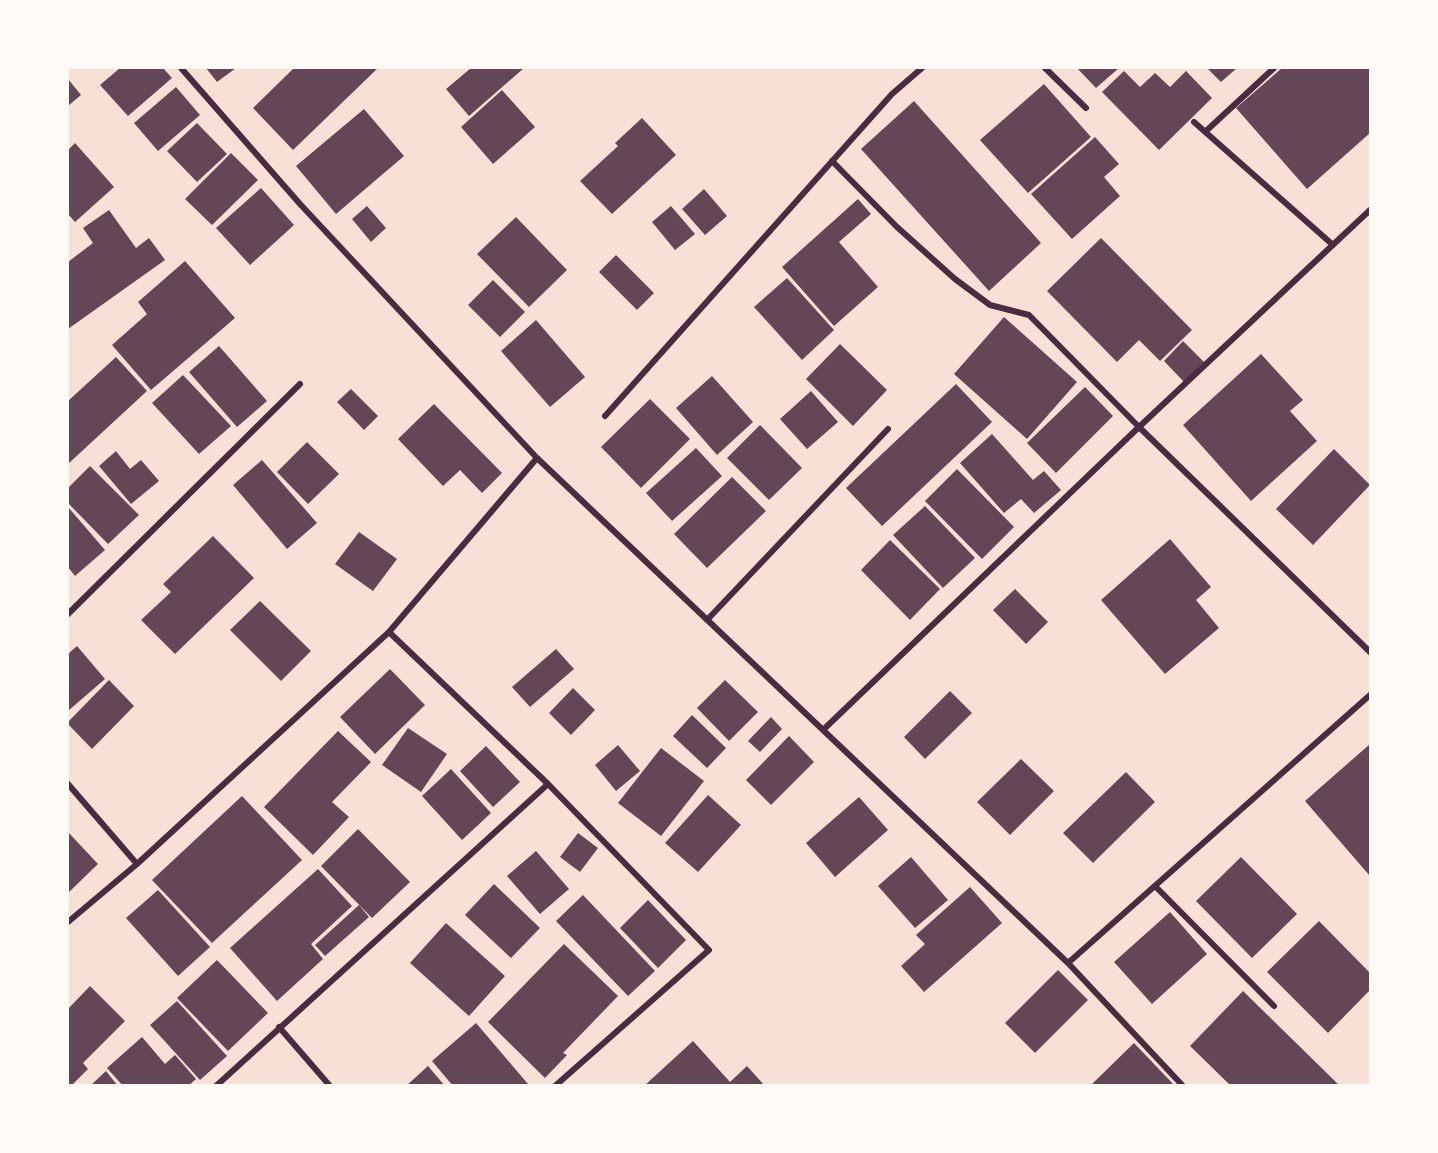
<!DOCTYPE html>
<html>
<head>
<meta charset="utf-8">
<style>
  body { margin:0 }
  #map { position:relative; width:1438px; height:1153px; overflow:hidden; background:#f7e1d7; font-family:"Noto Sans",sans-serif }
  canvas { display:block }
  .frame { position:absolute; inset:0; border:69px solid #fffaf5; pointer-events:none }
</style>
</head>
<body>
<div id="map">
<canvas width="1438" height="1153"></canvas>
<div class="frame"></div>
</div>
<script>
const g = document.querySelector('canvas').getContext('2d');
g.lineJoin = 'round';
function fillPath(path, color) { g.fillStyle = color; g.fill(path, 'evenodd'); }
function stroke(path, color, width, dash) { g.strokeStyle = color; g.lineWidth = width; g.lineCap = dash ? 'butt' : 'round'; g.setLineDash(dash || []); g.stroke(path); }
fillPath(new Path2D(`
  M120,68H163L172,78L128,116L100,85Z
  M206,68H236L217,82Z
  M294,68H378L293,150L253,108Z
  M471,68H524L469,116L446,89Z
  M1077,68H1119L1096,88Z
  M1207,68H1237L1221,82Z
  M1282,68H1370V133L1307,189L1236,108Z
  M1124,71L1140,87L1155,73L1170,87L1186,71L1212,98L1159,150L1102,92Z
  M68,79L81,95L68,106Z
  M1044,84L1091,137L1028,193L980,140Z
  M176,87L200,115L158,151L134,123Z
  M502,90L535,127L493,164L461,127Z
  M914,101L1041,243L989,291L861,149Z
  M364,109L404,156L336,214L296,166Z
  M642,118L676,155L612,214L580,181L618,146L615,143Z
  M197,123L227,154L197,182L167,151Z
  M1095,137L1119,164L1104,177L1120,196L1072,239L1031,194Z
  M75,143L114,187L75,222L68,214V150Z
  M231,153L258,180L212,225L185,199Z
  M261,188L294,225L250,265L216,228Z
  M704,189L727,216L705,235L682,209Z
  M858,199L871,214L839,242L878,287L834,326L782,267Z
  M367,206L386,228L371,242L352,219Z
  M671,206L695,234L675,250L652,222Z
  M109,210L136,248L149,238L165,260L68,329V262L93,243L83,228Z
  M516,217L567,270L529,307L477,254Z
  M1101,238L1192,330L1160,361L1139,340L1117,362L1047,291Z
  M616,255L654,293L637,310L599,272Z
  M185,261L235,318L151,390L112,345L147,314L138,302Z
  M787,278L834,330L802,360L754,307Z
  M493,280L525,312L500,337L468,305Z
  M1004,317L1077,382L1027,439L954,374Z
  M536,320L585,377L550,407L501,351Z
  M1183,341L1204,362L1184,382L1164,361Z
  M840,344L887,390L853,426L806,379Z
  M219,346L267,401L237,427L189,372Z
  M1261,354L1303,400L1290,411L1317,441L1251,501L1183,425Z
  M116,357L147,391L68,464V401Z
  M183,375L231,426L199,454L152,403Z
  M712,376L753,422L717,455L676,408Z
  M956,384L992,422L882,526L846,488Z
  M1085,387L1113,416L1056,473L1027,443Z
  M351,389L378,416L364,430L337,402Z
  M811,391L838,422L807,449L780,419Z
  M650,399L690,439L641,488L601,447Z
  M434,404L502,473L482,493L460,470L443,486L398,439Z
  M760,425L802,468L769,500L727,458Z
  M992,434L1033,480L1044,471L1061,490L1034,513L1021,499L1004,513L960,463Z
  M307,442L339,474L308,504L277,472Z
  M696,448L722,476L672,521L646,493Z
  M1334,449L1370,485L1313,545L1276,509Z
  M116,451L130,469L141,460L159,481L131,504L99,466Z
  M262,460L317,523L287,549L233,485Z
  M90,466L139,515L108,544L68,503V488Z
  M957,469L1014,527L982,559L925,501Z
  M732,477L766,511L707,568L674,534Z
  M925,506L975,558L943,588L893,535Z
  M68,507L105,550L75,576L68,567Z
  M359,532L397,559L373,591L335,564Z
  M213,536L254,578L175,654L141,620L171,592L163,584Z
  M1170,539L1211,587L1196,600L1219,628L1165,674L1101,600Z
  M890,540L940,589L910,620L861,570Z
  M1015,589L1048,622L1026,644L993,610Z
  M260,601L311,651L281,681L230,630Z
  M77,646L105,679L68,711V654Z
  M556,649L574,669L530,707L512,687Z
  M390,669L425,705L375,754L340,717Z
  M109,680L134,706L92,749L68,724V722Z
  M725,680L758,712L729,741L697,708Z
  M573,688L595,710L571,735L549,713Z
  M950,691L972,713L925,759L904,737Z
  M692,715L726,748L707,768L673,736Z
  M771,717L782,729L760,752L748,741Z
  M408,728L447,754L421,792L382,765Z
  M338,731L371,762L332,802L349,817L313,855L264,807Z
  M789,736L814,762L771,805L746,780Z
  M1370,744V876L1305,801Z
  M618,745L640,771L616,791L595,765Z
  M486,746L520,782L493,807L460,771Z
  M661,748L704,781L661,836L618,803Z
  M1021,759L1054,791L1010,835L977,802Z
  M451,769L491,813L462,840L422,796Z
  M1126,772L1155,802L1093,863L1063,833Z
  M708,795L741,825L698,872L665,843Z
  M242,796L302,860L212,943L152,880Z
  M859,797L888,830L835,877L806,843Z
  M358,829L410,882L372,918L321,866Z
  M68,832L98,864L68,893Z
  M578,833L598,848L580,872L560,857Z
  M536,851L569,889L540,914L507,876Z
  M911,857L948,900L915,928L878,886Z
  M1241,857L1297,914L1252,958L1196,901Z
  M318,869L352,906L311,944L323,959L277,1001L230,948Z
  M494,884L540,928L511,958L465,915Z
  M970,887L1002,923L924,992L901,966L925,944L916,935Z
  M158,890L210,947L178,976L126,918Z
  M583,895L655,971L628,996L556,921Z
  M648,900L686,940L658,968L620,928Z
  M359,905L369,917L325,956L315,945Z
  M1170,912L1207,954L1152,1004L1114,962Z
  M1319,921L1370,973V990L1328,1033L1267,972Z
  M446,923L505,976L469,1016L410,963Z
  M564,944L618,996L563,1053L567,1055L545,1078L488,1022Z
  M217,960L268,1013L228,1051L177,998Z
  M1058,970L1088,1000L1035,1053L1005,1023Z
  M90,986L125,1021L83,1063L88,1069L71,1086H68V1009Z
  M1243,991L1340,1086H1231L1190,1046Z
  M177,1001L227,1056L200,1080L150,1025Z
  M476,1023L528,1084L526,1086H453L432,1061Z
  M142,1037L165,1064L175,1055L196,1079L188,1086H123L107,1068Z
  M693,1041L730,1082L747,1066L765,1086H644Z
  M1134,1043L1175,1086H1090Z
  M428,1066L445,1086H406Z
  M106,1071L118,1086H90Z`), '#644757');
stroke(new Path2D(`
  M181,68L300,204L537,458
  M1045,68L1086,108
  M1194,122L1333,245
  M1205,132L1274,68
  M832,161L897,227L955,279L990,305L1029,315L1139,427L1370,652
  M605,416L892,94L922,68
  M68,614L300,384
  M707,620L888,429
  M389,632L548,784
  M823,730L1139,427L1370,210
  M68,784L137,864L389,632L537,458L1068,963L1370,695
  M1155,886L1274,1006
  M68,922L137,864
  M1068,963L1183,1086
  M279,1027L330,1086
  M216,1086L548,784L709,950L555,1086`), '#4a2c40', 6);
</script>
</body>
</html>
